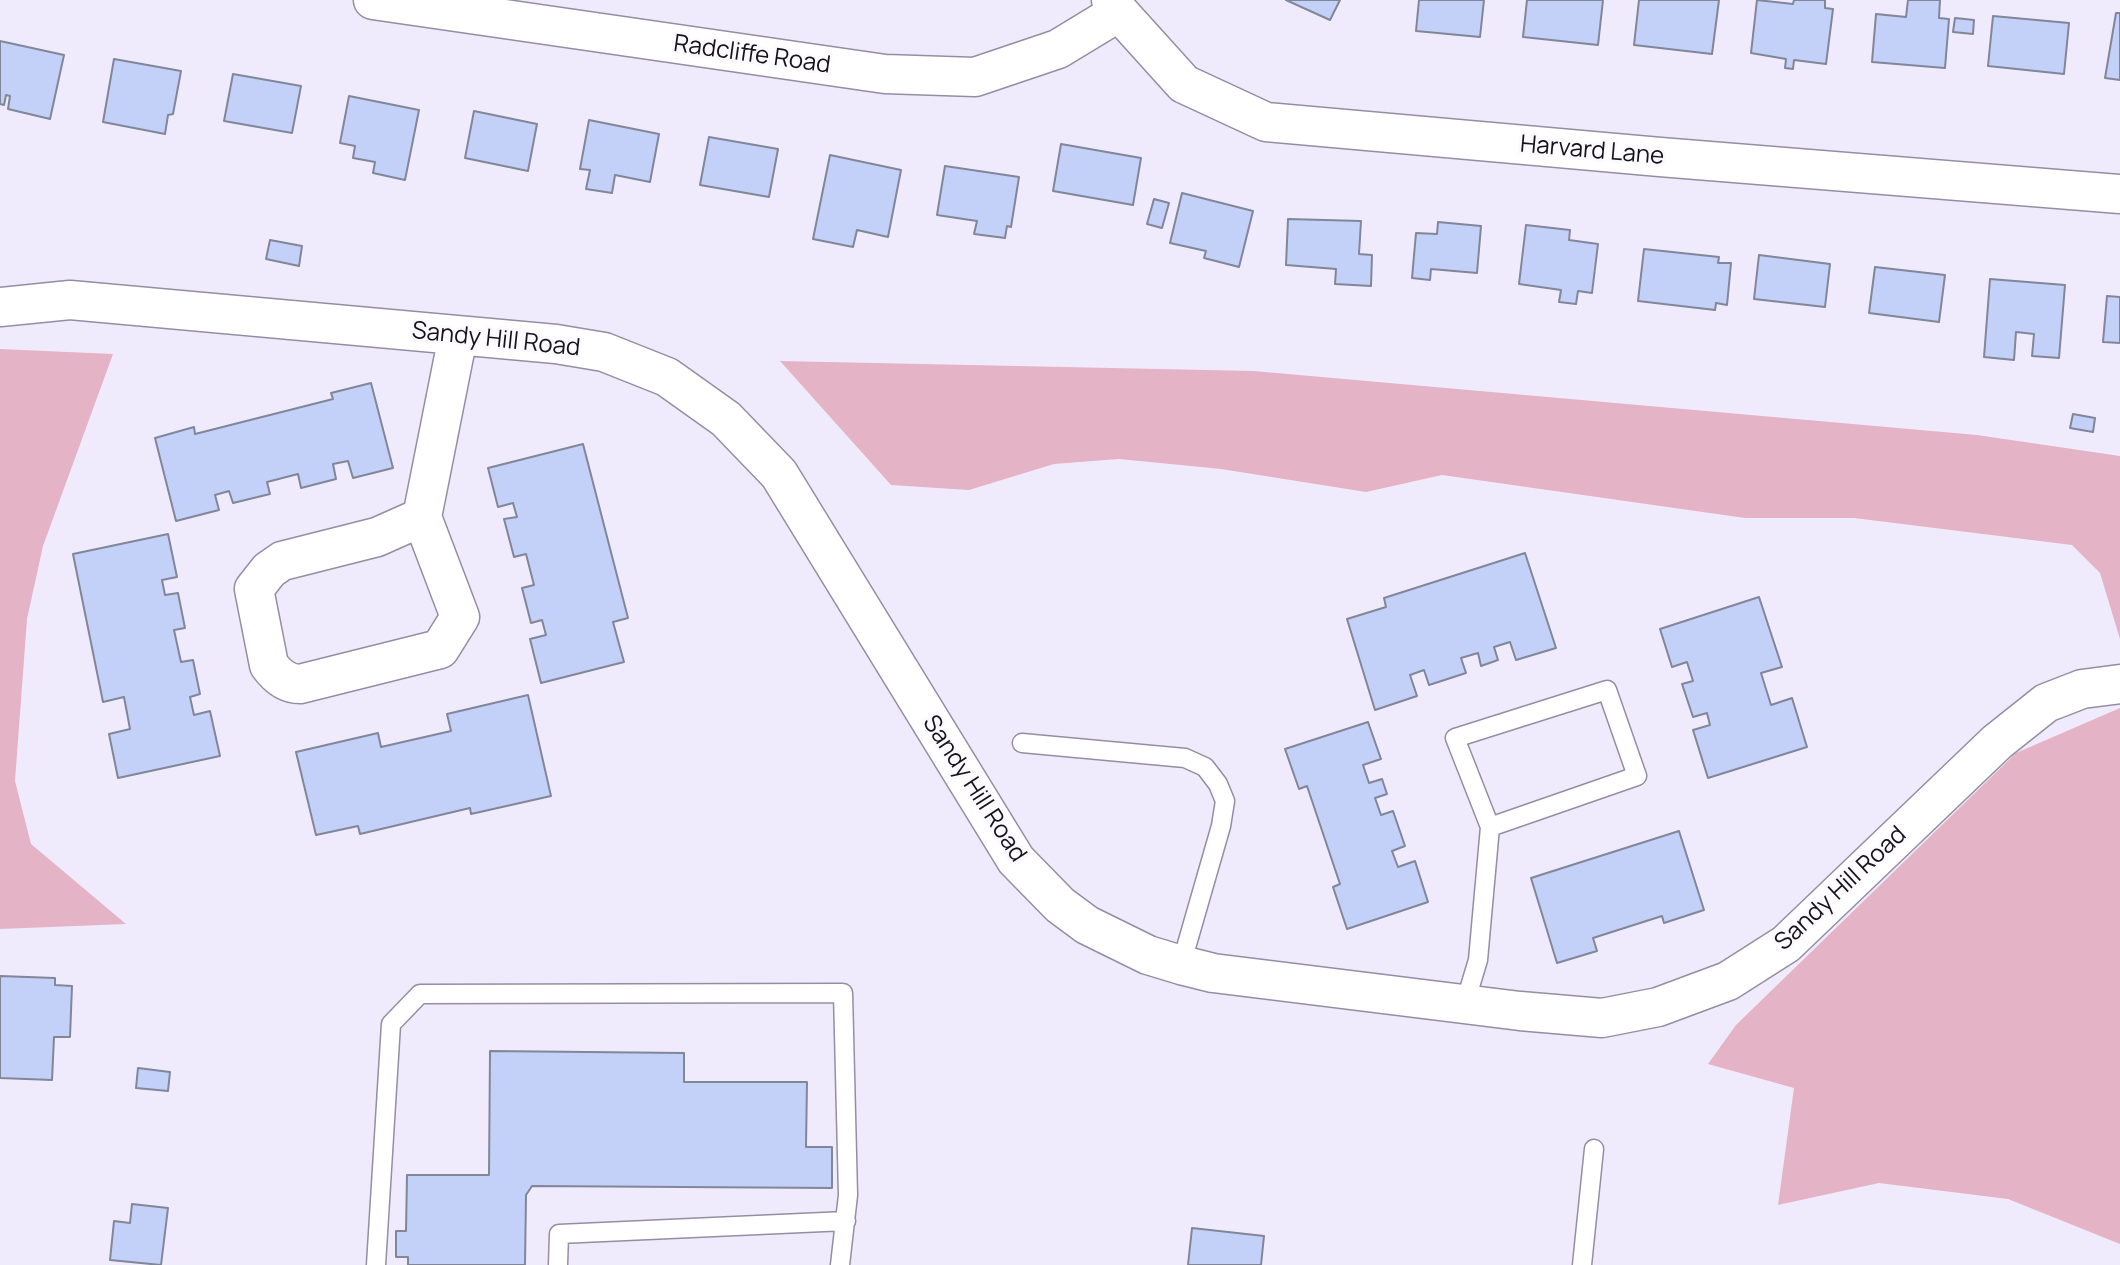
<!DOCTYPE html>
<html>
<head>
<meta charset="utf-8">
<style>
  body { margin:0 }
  canvas { display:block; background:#f0ebfc }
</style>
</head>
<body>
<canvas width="2120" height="1265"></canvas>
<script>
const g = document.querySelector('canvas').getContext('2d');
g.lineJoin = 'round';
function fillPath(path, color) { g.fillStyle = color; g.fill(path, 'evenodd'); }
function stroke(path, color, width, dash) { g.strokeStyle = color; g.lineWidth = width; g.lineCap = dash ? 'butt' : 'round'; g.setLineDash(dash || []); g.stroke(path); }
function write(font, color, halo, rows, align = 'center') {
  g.font = font + ' Manrope,sans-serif'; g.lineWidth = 6; g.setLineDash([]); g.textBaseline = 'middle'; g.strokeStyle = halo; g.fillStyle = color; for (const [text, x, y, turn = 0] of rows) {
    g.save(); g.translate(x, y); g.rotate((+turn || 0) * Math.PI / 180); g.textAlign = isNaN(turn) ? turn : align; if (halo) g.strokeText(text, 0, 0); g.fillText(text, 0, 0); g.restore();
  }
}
fillPath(new Path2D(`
  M0,349L113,354L43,546L27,619L15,781L31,844L126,924L0,929Z
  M780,361L1254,371L1977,435L2120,456V639L2100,573L2072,545L1854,518H1745L1442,475L1366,492L1221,469L1119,459L1054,464L969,490L891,485Z
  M2120,708V1244L2008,1199L1879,1183L1778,1205L1794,1088L1708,1064L1736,1025L2016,753Z`), '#e5b3c6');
const building = new Path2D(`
  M1286,0H1340L1330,20Z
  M1419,0H1484L1480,37L1416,31Z
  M1527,0H1603L1598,45L1523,37Z
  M1639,0H1719L1712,54L1634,45Z
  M1757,0L1793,4L1794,0H1825V8L1833,9L1826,64L1794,60L1793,69L1785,68L1786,59L1751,53Z
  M1908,0H1940L1939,18L1949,19L1945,68L1872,62L1876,14L1906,17Z
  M2116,13H2120V80L2105,78Z
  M1993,16L2069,23L2064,74L1988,66Z
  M1955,18L1974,20L1973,34L1953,32Z
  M0,41L64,55L50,119L8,109L10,96L6,95L4,105L0,104Z
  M114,59L181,71L173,114L168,115L165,134L103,122Z
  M233,74L301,86L292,133L224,121Z
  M349,96L419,110L405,180L373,173L375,162L353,158L355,146L340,143Z
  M474,111L537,124L528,171L465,158Z
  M589,120L659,134L650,182L615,175L612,193L586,189L590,170L580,169Z
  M709,137L778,149L769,197L700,185Z
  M1061,144L1141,158L1133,205L1053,191Z
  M830,155L901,170L888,237L857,230L853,247L813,239Z
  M945,166L1019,177L1011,227L1007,226L1005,238L974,234L977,221L937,215Z
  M1182,193L1253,211L1239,267L1204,258L1206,251L1170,243Z
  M1154,199L1169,203L1162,228L1147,224Z
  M1288,219L1361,221L1359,254L1372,255L1371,286L1335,284L1336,269L1286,265Z
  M1438,222L1481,226L1477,273L1431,269L1430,280L1412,278L1416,233L1437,234Z
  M1526,225L1570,230L1569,240L1598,244L1592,293L1578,291L1576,304L1559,302L1561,290L1519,284Z
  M270,240L302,246L299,266L266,259Z
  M1644,249L1719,257L1718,263H1731L1727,305L1716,303L1715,310L1638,301Z
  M1759,255L1830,264L1825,307L1754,299Z
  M1875,267L1945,275L1939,322L1869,313Z
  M1990,279L2065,285L2059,358L2032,356L2034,334L2016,332L2014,360L1984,357Z
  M2107,296L2120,297V343L2103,342Z
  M371,383L393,468L353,478L348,461L333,464L336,479L301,488L298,474L267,482L270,494L233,503L229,491L215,495L219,510L176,521L155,438L194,427L195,434L333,399L331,393Z
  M2073,414L2095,418L2093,432L2070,428Z
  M583,444L628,618L613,622L624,662L541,683L530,639L546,635L542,620L531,623L522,588L534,585L526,554L514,557L504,519L517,517L513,503L498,507L488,468Z
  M168,534L177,577L162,580L165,595L178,593L185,628L174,630L181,662L193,660L200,694L190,697L194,715L210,711L220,756L118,778L109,734L130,729L124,697L103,702L73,554Z
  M1525,553L1556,648L1516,660L1510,642L1494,647L1498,660L1481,666L1478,653L1461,658L1466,673L1429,685L1424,670L1410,675L1417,696L1375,710L1347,619L1386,607L1384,598Z
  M1759,597L1782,667L1761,673L1771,705L1792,698L1807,747L1708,778L1693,730L1710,725L1707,713L1693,717L1682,684L1693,681L1687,662L1672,667L1660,629Z
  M528,695L551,796L471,814L470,808L360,834L358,826L316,835L296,752L378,733L381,747L451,731L447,714Z
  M1368,722L1381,759L1363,765L1369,783L1382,779L1387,794L1375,798L1381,815L1393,811L1405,846L1392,851L1398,867L1415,861L1428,902L1347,929L1333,887L1340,884L1307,786L1299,789L1285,749Z
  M1679,831L1704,910L1664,923L1662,916L1593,938L1597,951L1557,963L1531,878Z
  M0,976L55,978V985L72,986L70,1037H54L52,1080L0,1078Z
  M490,1051L684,1053V1082H807L806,1147H832V1188L532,1186L526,1195L525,1265H408V1257H396V1231H406L407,1175H489Z
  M138,1068L170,1072L168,1091L136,1088Z
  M132,1204L168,1208L161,1265L110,1260L114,1221L130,1223Z
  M1192,1228L1264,1236L1261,1265H1188Z`);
fillPath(building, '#c3d0f8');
stroke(building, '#818699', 2);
const lane = new Path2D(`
  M1022,743L1185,758L1205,767L1218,784L1225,801L1221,826L1181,965
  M1465,1003L1478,960L1490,827L1637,776L1607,690L1455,738L1490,827
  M376,1265L391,1024L420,994L843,993L848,1195L840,1265
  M558,1265L559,1234L846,1221
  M1582,1265L1594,1149`);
const street = new Path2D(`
  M373,0L885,74L975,77L1058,49L1119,12
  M1111,0L1119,12L1184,84L1266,122L1660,157L2120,194
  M0,307L70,300L556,344L604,352L667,377L726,419L779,474L1016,860L1060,905L1087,925L1148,955L1181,965L1213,973L1520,1011L1602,1018L1658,1007L1728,981L1786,944L1997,742L2046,703L2082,689L2120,684
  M422,517L460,617L440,649L300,684C287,684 277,676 269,665L254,589L269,570L282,561L377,537L422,517L458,336`);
stroke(lane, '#948ea2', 21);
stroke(street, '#948ea2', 41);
stroke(lane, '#fff', 18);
stroke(street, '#fff', 38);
write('24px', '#15131a', '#fcfaff', [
  ["Radcliffe Road",752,55,8],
  ["Harvard Lane",1592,151,5],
  ["Sandy Hill Road",496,340,6],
  ["Sandy Hill Road",974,789,57],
  ["Sandy Hill Road",1841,889,-43]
]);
</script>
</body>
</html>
